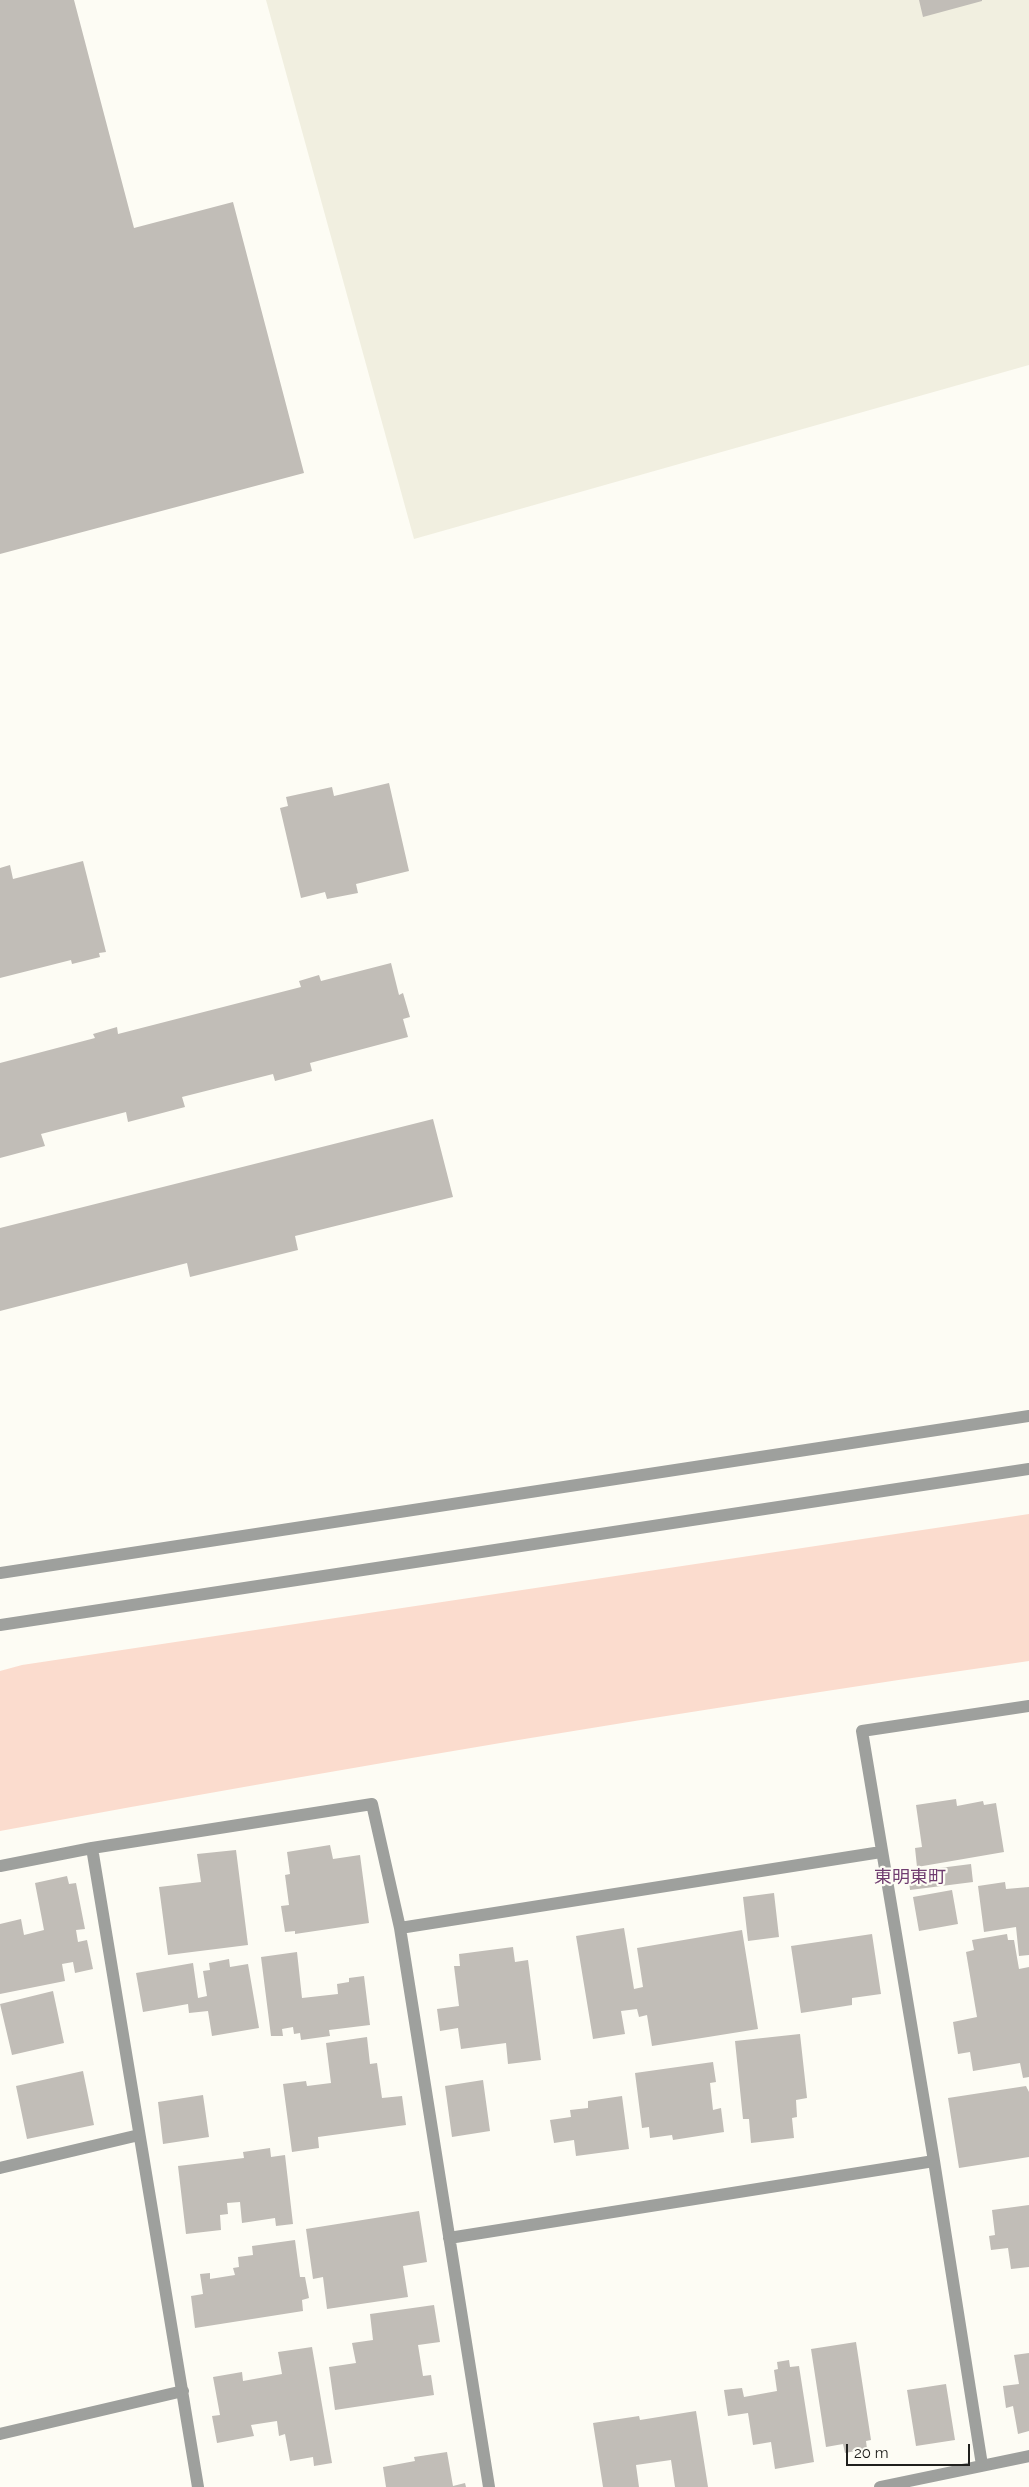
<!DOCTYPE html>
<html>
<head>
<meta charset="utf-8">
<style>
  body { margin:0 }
  #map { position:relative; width:1029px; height:2487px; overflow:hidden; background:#fdfcf4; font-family:Raleway,sans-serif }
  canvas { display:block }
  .scale { position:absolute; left:846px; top:2444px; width:124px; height:22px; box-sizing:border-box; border:2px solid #20201d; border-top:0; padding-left:6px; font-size:15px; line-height:18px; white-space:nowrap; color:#20201d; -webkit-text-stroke:4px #fdfcf4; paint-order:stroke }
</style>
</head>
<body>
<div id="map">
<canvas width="1029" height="2487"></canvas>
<div class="scale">20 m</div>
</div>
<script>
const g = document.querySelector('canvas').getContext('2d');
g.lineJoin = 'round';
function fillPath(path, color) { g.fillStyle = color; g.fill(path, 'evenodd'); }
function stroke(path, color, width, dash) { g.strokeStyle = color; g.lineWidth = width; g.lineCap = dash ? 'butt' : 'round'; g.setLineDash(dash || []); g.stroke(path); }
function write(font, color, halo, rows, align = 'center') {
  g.font = font + ' Raleway,"Noto Sans JP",sans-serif'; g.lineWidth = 4.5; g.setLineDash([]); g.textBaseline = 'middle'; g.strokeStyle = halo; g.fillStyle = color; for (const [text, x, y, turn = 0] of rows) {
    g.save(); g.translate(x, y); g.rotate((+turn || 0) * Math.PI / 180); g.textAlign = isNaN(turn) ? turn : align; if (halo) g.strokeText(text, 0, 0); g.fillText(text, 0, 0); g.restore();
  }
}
fillPath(new Path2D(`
  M266,0H1029V365L414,539Z`), '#f1efe0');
fillPath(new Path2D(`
  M1029,1514V1661C685,1710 342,1768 0,1831V1671L22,1665Z`), '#fbdcce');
fillPath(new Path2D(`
  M0,0H74L134,228L233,202L304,473L0,554Z
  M919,0H982V1L923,17Z
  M389,783L409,871L356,884L358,893L327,899L325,892L301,898L280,808L288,806L286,797L332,787L334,796Z
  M83,861L106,952L99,953L100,957L72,964L71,960L0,978V868L10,865L13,879Z
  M391,963L399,995L403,993L410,1017L403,1019L408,1037L310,1063L312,1071L275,1081L273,1074L182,1097L185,1107L128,1122L126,1112L41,1134L45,1146L0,1158V1063L95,1038L93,1034L117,1027L118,1034L301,987L299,981L319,975L321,981Z
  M433,1119L453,1197L295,1236L298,1250L190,1277L187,1263L0,1311V1228Z
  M956,1799L957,1806L983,1801L984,1805L996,1803L1004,1852L917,1867L915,1848L922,1847L916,1805Z
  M330,1845L333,1859L360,1855L369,1923L295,1934V1931L285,1932L281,1906L289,1905L285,1875L290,1874L287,1852Z
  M236,1850L248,1945L168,1955L159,1887L201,1882L197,1854Z
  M971,1864L973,1882L910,1890L908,1872Z
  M67,1876L69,1884L76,1883L85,1929L76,1930L78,1942L87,1940L93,1969L75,1973L73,1962L62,1964L65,1981L0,1994V1924L21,1919L24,1935L44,1930L35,1883Z
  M1005,1882L1006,1889L1029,1887V1955L1019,1956L1016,1927L984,1932L978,1886Z
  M952,1890L958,1924L919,1931L913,1897Z
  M774,1893L779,1937L748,1941L743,1897Z
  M624,1928L634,1989L643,1987L637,1948L742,1930L758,2029L652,2046L647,2015L639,2017L637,2009L621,2011L625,2034L593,2039L576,1936Z
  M872,1934L881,1994L852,1998V2005L801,2013L791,1946Z
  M1007,1934L1008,1940H1014L1019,1969L1029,1967V2077L1023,2078L1020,2063L973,2071L970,2052L958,2054L953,2022L977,2017L966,1952L974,1950L972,1940Z
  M513,1947L515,1962L528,1960L541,2060L508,2064L506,2043L461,2049L458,2028L440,2031L437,2009L459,2006L454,1966H460L459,1954Z
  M297,1952L302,1998L338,1994L337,1984L349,1982V1978L364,1976L370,2025L329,2030L330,2036L301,2040L300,2033L294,2034L293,2027L282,2029L283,2036H271L261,1957Z
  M229,1959L230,1967L248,1964L259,2028L212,2036L208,2011L189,2013L188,2004L143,2012L136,1973L193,1963L198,1998L207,1996L203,1971L210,1970L209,1963Z
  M53,1991L64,2043L12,2055L0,2004Z
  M800,2034L807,2098L796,2100L797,2117L792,2118L794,2138L751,2143L749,2119H743L735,2041Z
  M367,2037L370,2064L377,2063L382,2098L402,2096L406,2125L318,2137L319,2148L292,2152L283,2084L306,2081L307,2086L331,2083L326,2043Z
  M713,2062L716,2082L710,2083L713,2110L721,2108L724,2132L673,2140L672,2135L650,2138L649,2127L642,2128L635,2073Z
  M83,2071L94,2125L27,2139L16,2086Z
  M483,2080L490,2131L452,2137L445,2086Z
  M1026,2086L1029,2092V2157L959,2168L948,2098Z
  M203,2095L209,2137L163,2144L158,2102Z
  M622,2096L629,2149L576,2156L574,2140L554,2143L550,2120L571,2117L570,2110L588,2108V2101Z
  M270,2148L271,2157L285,2155L293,2224L276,2226L275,2218L242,2223L240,2202L227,2203L228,2214L220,2215L221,2230L186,2234L178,2166L244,2158L243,2152Z
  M1029,2205V2267L1011,2269L1008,2248L991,2250L989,2236L995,2235L992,2210Z
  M419,2211L427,2262L403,2266L408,2297L327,2309L323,2277L313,2279L306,2229Z
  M295,2240L300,2277H305L309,2298L302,2300L303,2311L195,2328L191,2296L203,2294L200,2274L210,2273V2279L235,2275L233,2268L239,2267L238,2257L253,2255L252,2246Z
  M434,2305L440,2342L418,2345L423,2376L431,2375L434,2395L335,2410L329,2367L356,2363L352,2343L373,2340L370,2314Z
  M856,2342L871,2440L866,2441L867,2449L845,2453L843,2444L826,2447L811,2349Z
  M312,2347L332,2463L314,2466L313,2457L290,2461L285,2434L279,2436L277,2421L251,2425L254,2436L217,2443L212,2416L220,2415L213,2377L242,2372L243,2381L282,2374L278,2352Z
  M1029,2353V2431L1018,2434L1013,2406L1006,2408L1003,2386L1019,2384L1014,2355Z
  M789,2360L790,2367L799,2366L814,2462L775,2469L771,2442L753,2445L748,2413L728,2416L724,2390L742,2388L744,2397L777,2391L774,2370L778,2369L777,2362Z
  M946,2384L955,2440L916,2446L907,2390Z
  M696,2411L708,2487H675L671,2460L636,2465L639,2487H603L593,2423L639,2416L640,2420Z
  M447,2452L453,2486L465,2483L466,2487H386L383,2467L415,2461L414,2457Z`), '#c1bdb7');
stroke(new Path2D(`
  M92,1848L198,2487
  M0,1866L92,1848L372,1804L400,1928L489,2487
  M400,1928L881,1852
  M0,2168L139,2135
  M449,2238L934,2161
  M0,2434L183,2391
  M982,2465L934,2161L862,1731L1029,1706
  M880,2487L1029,2456`), '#9ea09d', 12);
stroke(new Path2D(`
  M0,1573L1029,1416
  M0,1625L1029,1469`), '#9ea09d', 12);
write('18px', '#703d70', '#fdfcf4', [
  ["東明東町",910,1878]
]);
</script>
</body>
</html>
